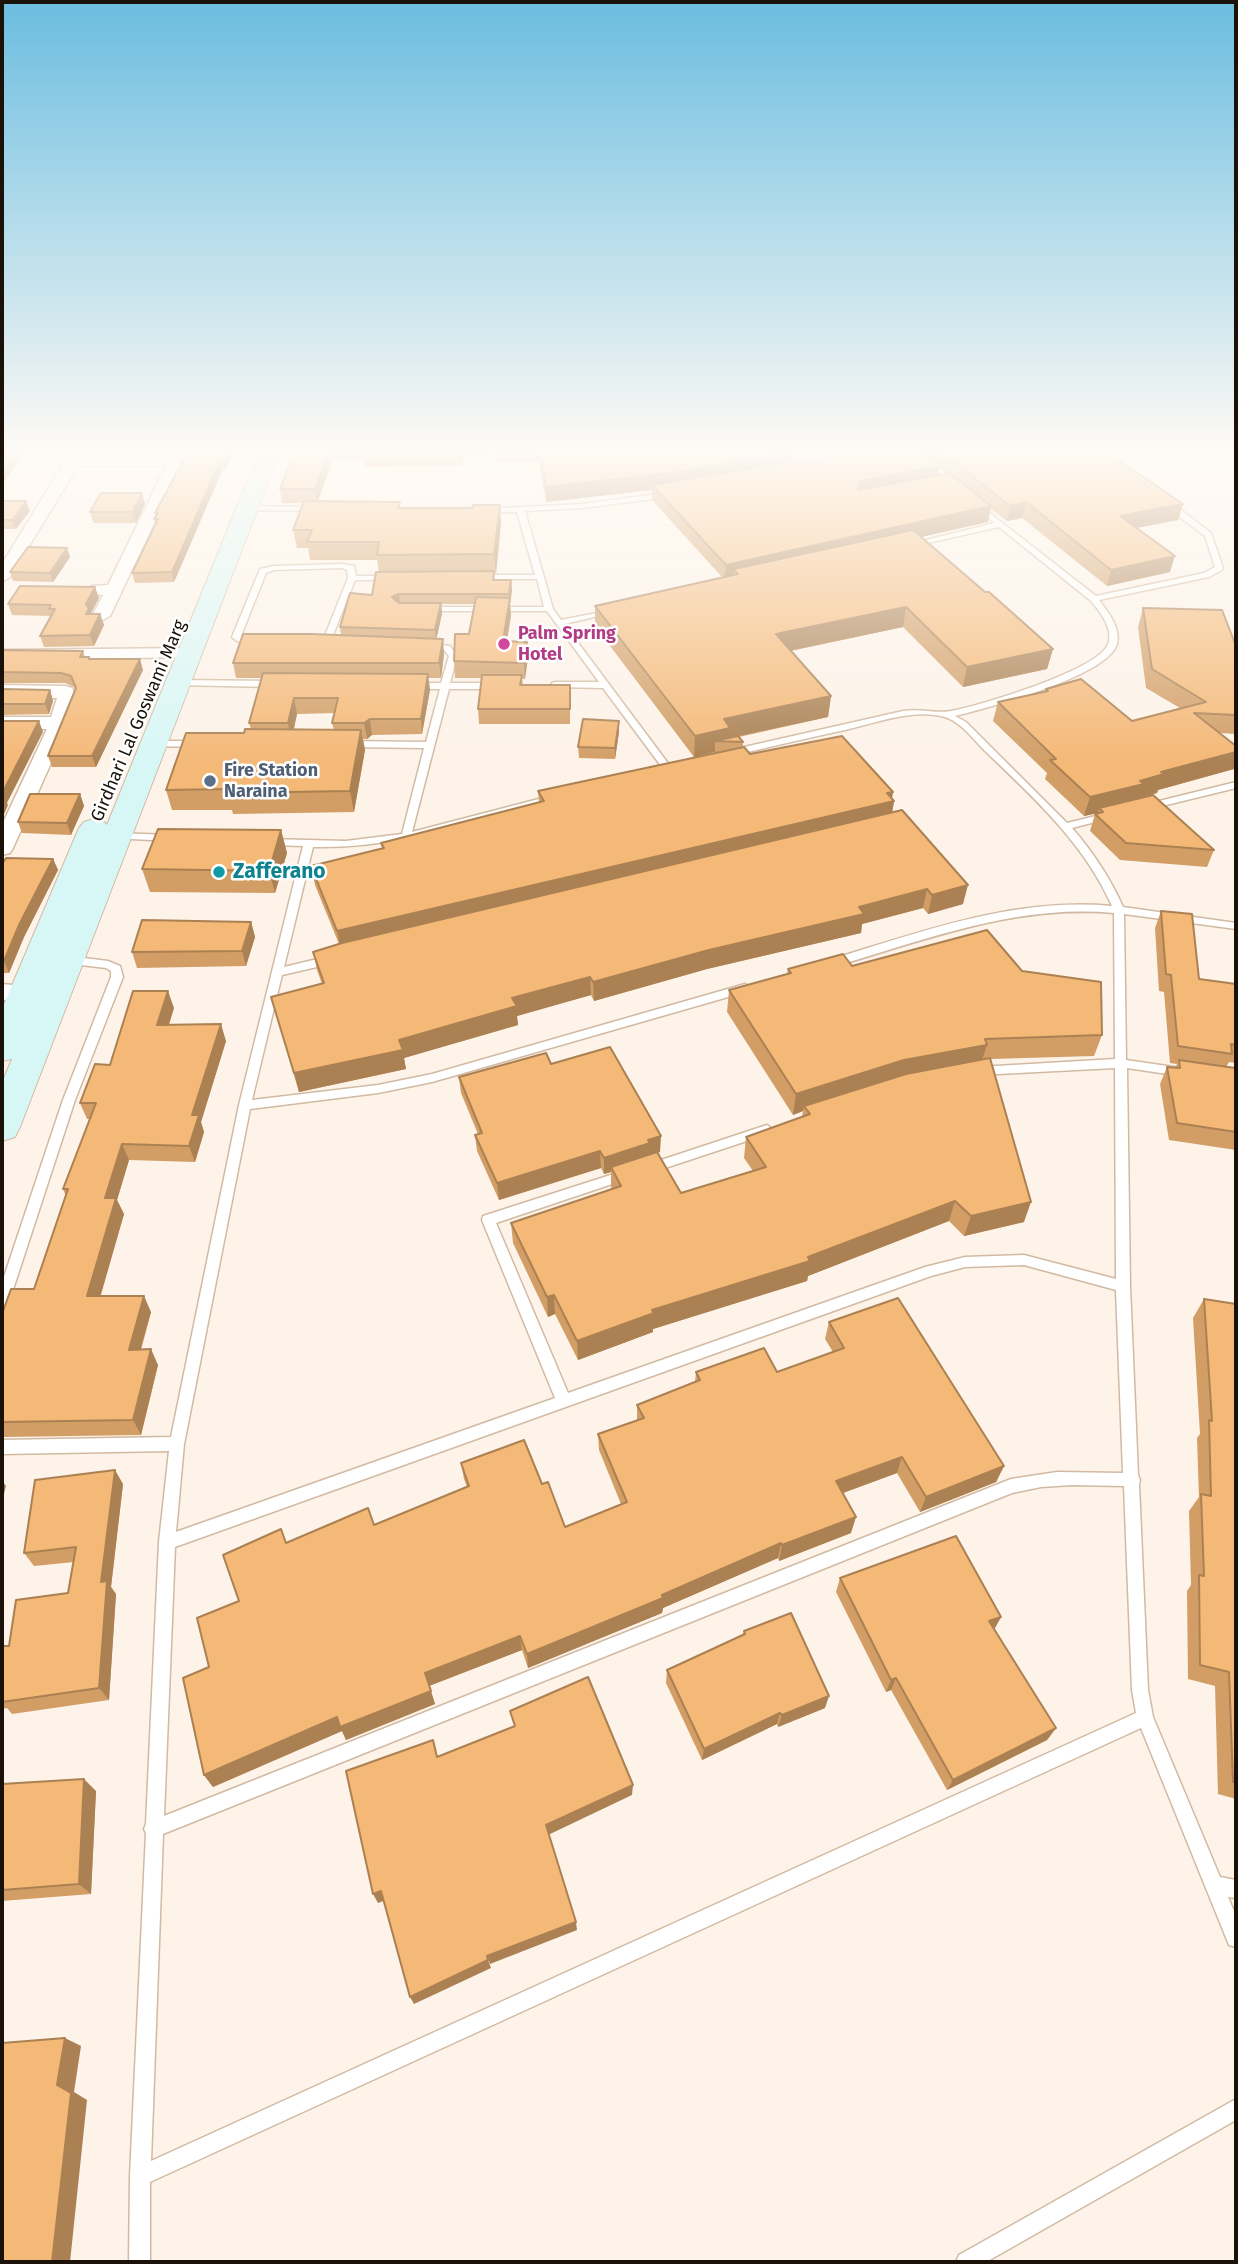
<!DOCTYPE html>
<html>
<head>
<meta charset="utf-8">
<style>
  body { margin:0 }
  #map { position:relative; width:1238px; height:2264px; overflow:hidden; background:#fdf3e9; font-family:"Fira Sans",sans-serif }
  canvas { display:block }
  .frame { position:absolute; inset:0; border:4px solid #1a1209; pointer-events:none }
</style>
</head>
<body>
<div id="map">
<canvas width="1238" height="2264"></canvas>
<div class="frame"></div>
</div>
<script>
const g = document.querySelector('canvas').getContext('2d');
g.lineJoin = 'round';
function stroke(path, color, width, dash) { g.strokeStyle = color; g.lineWidth = width; g.lineCap = dash ? 'butt' : 'round'; g.setLineDash(dash || []); g.stroke(path); }
function fillPath(path, color) { g.fillStyle = color; g.fill(path, 'evenodd'); }
function write(font, color, halo, rows, align = 'center') {
  g.font = font + ' "Fira Sans",sans-serif'; g.lineWidth = 5; g.setLineDash([]); g.textBaseline = 'middle'; g.strokeStyle = halo; g.fillStyle = color; for (const [text, x, y, turn = 0] of rows) {
    g.save(); g.translate(x, y); g.rotate((+turn || 0) * Math.PI / 180); g.textAlign = isNaN(turn) ? turn : align; if (halo) g.strokeText(text, 0, 0); g.fillText(text, 0, 0); g.restore();
  }
}
const service = new Path2D(`
  M1150,448H1165L1104,461L1100,459Z
  M666,493L670,495L669,497L582,508L525,511L553,609L561,620L612,610L616,612L564,624L670,766L672,768L667,771L664,770L603,688L552,687V683L555,682H599L547,611H427L423,609L427,607H544L537,579H480L476,577L480,575H535L517,512L485,513H482V509L582,504Z
  M1165,502H1171L1211,533L1223,568L1222,570L1209,577L1099,600C1108,612 1121,628 1117,644C1108,676 987,708 955,716L966,722L1067,823L1108,813L1111,814V818L1072,828C1093,852 1110,878 1123,907L1236,923V929L1124,914L1126,1060L1181,1068L1187,1072L1181,1076L1127,1068L1130,1286L1138,1475L1140,1480L1139,1484L1148,1690L1153,1717L1220,1877L1236,1880V1898L1228,1897L1236,1916V1947L1229,1945L1141,1728L150,2182V2262H129L130,2176L146,1833L144,1829L146,1824L159,1542L169,1451L2,1454V1440L171,1437L239,1105L303,846L269,845L264,842L269,839L346,841L402,834L424,748L347,747L342,744L347,741L426,742L440,689H415L411,686L415,683H441L449,656L444,650L426,648V644L429,643L450,646L457,656L450,683H495L499,686L495,689H449L412,832L554,795L559,798L557,800C477,821 397,849 313,847L284,967L330,956L335,960L330,964L282,975L252,1100L378,1085L432,1074L745,984L751,988L749,991L432,1082L378,1093L250,1109L184,1444L176,1532L555,1398L482,1220L483,1216L626,1170L630,1172L632,1175L630,1178L496,1223L568,1393L925,1267L965,1257L1024,1255L1116,1279L1115,1068L979,1075L973,1071L979,1067L1115,1059L1114,913C1015,904 926,940 833,967L828,963L829,960C921,932 1014,897 1112,906C1084,843 1034,798 985,751C974,740 961,722 945,717C913,708 876,723 845,730C807,738 769,747 731,756L726,753L731,750L903,711C921,708 936,714 951,711C979,706 1099,670 1108,644C1114,629 1100,612 1091,601L999,527L910,547L906,545L995,523L975,508L974,506L978,504L1096,596L1204,573L1215,567L1205,536L1165,506ZM1024,1265L1116,1290L1123,1473L1057,1472L1011,1479L164,1816L175,1547L931,1276L965,1267ZM1072,1485L1124,1486L1132,1690L1136,1713L151,2161L163,1834L1012,1493L1041,1487Z
  M244,506L317,507L321,509L317,511L247,510L243,508Z
  M342,564L354,566L356,576H388L392,578L388,580H355L329,645L322,643L348,578L347,570L342,568L274,570L266,573L241,636C247,640 256,637 261,642C252,648 240,644 232,637L260,569L274,566Z
  M178,680L274,681L278,684L274,687L175,685L174,683Z
  M155,741H196L201,744L196,747L152,746L150,744Z
  M1236,782V788L1146,810L1141,807L1143,805Z
  M115,833L171,835L176,838L171,841L111,838L110,836Z
  M68,956L108,961L120,966L123,977L75,1100L9,1302L7,1306L2,1308V1283L63,1100L111,977V971L106,968L64,963L63,960Z
  M767,1125L773,1130L771,1133L650,1173L646,1171L644,1168L646,1165Z
  M1236,2099V2120L986,2262H956L959,2255Z`);
const minor = new Path2D(`
  M73,448H88L83,457H171L175,448H190L110,616L101,621L92,616L103,595L92,594L89,590L92,586L108,585L166,466H78L10,577L2,582V564Z
  M190,648L199,653L196,657L2,660V650Z
  M2,685L65,686L72,688L77,698L69,723L13,848L10,853L2,855V825L47,729H2V717H51L57,698L2,697Z
  M2,984L34,987L38,993L34,999L2,1000Z`);
const secondary = new Path2D(`
  M261,448H281L20,1127L15,1137L2,1141V1083L12,1059L2,1061V1009L79,828L84,822L94,819L104,822L107,825Z`);
stroke(service, '#d2baa2', 3);
stroke(minor, '#d2baa2', 3);
stroke(secondary, '#d2baa2', 2);
fillPath(service, '#fff');
fillPath(minor, '#fff');
fillPath(secondary, '#d7f7f6');
fillPath(new Path2D(`
  M236,448L225,471H222L174,582L135,583L132,573L155,524L154,519L156,516L155,513Z
  M295,448H492L491,457H463L462,466L365,467L364,459H333L318,501L400,502V508L501,523L496,573H494L495,580L512,590L510,604L511,615L507,641L528,658L525,679H522L523,685H570V724H479L478,709L482,678H455L454,661L469,634L474,604H441L442,614L436,639L444,654L441,678H428L430,690L422,734L372,735L367,739H363L365,750L354,812L233,814L232,810H172L166,790L244,733L251,729L249,723L262,678H236L233,663L341,635L340,627L372,595L379,572L377,560H310L308,548H297L293,530L303,503H282L280,489ZM335,713L332,723L334,730H294L297,714Z
  M495,448H585L587,452L793,461L808,463L920,450V448H1139L1109,453L1183,504L1178,520L1136,528L1170,572L1107,586L1022,518L1007,521L991,509L988,522L921,537L1053,649L1047,669L963,687L903,627L791,651L831,696L828,717L739,737L743,742V747L750,754L893,792L892,798L894,801L892,813L963,904L928,914L923,908L862,924L861,933L707,969L594,1001L591,995L517,1016L518,1025L404,1058L406,1069L299,1092L271,997L322,984L317,970L313,952L339,944L315,885L311,866L382,849L381,843L539,802L538,791L715,753V752L694,757L595,626V606L722,577L652,500V490L546,502L539,462H496ZM939,468L946,473L938,475Z
  M2,501L30,511L16,529H2Z
  M145,504L136,523H93L90,512Z
  M67,548L70,557L53,582L13,581L10,572Z
  M99,598L91,613V614H100L104,625L94,646L44,647L40,636L51,616L12,615L8,604Z
  M1143,608L1236,646V734L1220,733L1236,746V764L1234,769L1158,790L1157,793L1139,798L1214,850L1207,867L1120,860L1090,831L1095,814L1098,813L1084,816L1045,779L1047,773L993,721L998,702L1045,691L1046,689L1132,721L1180,708L1146,688L1138,627Z
  M2,650L83,651L85,657H89L90,659L143,670L96,767H52L48,756L75,689L74,687L65,683H2Z
  M2,689L50,690L53,701L49,714L2,715Z
  M619,732L615,759L579,758L578,747Z
  M80,794L84,806L71,835L22,833L18,822Z
  M281,830L287,853L275,893L150,892L142,869Z
  M53,859L58,870L24,937L9,973H2V864Z
  M1161,911L1199,979L1236,984V1063L1229,1062L1226,1067L1236,1077V1150L1169,1140L1160,1084L1167,1067L1175,1068L1177,1064L1170,1063L1164,992L1159,991L1155,928Z
  M251,922L255,937L246,966L137,968L132,952Z
  M852,966L1022,971L1102,1035L1094,1056L991,1059L1024,1222L964,1236L949,1221L808,1276L807,1281L653,1329V1332L578,1360L555,1314L548,1317L513,1243L511,1223L612,1189L611,1187V1172L604,1174L601,1168L499,1200L477,1151L475,1135L478,1134L461,1093L459,1077L551,1064L660,1152L658,1153L681,1193L753,1171L744,1158L746,1137L802,1117L803,1111L793,1115L727,1012L729,990L787,974L788,969Z
  M174,1008L169,1025L226,1041L201,1122L204,1132L195,1162L129,1160L117,1200L124,1214L100,1296L151,1312L141,1350L158,1365L141,1435L2,1437V1314L34,1289L66,1196L63,1189L90,1119H87L80,1103L110,1065Z
  M1204,1299L1236,1304V1799L1218,1794L1215,1686L1188,1679L1187,1591L1191,1585L1189,1511L1199,1497L1197,1438L1200,1434L1193,1318Z
  M829,1322L1004,1466L996,1482L920,1512L897,1473L843,1493L851,1533L779,1561L778,1558L663,1608L662,1613L528,1668L522,1650L429,1686L435,1704L346,1740L342,1731L213,1787L204,1775L209,1667L239,1601L286,1542L374,1525L467,1487L464,1479L461,1463L542,1484L565,1527L621,1504L599,1450L598,1434L637,1421V1405L695,1382L696,1372H777L833,1352L825,1339Z
  M123,1484L111,1587L116,1594L109,1700L12,1714L7,1708L2,1709V1646H9L68,1593L74,1562L34,1566L24,1553Z
  M840,1578L1001,1617L994,1629L1056,1728L1047,1740L947,1790L891,1690L886,1692L836,1592Z
  M744,1631L825,1708L778,1727L777,1724L702,1760L666,1683L667,1670L743,1634Z
  M2,1784L96,1791L91,1894L2,1901Z`), '#d29e66');
fillPath(new Path2D(`
  M18,448H28L2,485V471Z
  M229,448H236L225,471L223,461Z
  M330,448H332L333,459L317,503L315,489Z
  M461,448H463V457L462,466L460,452Z
  M1106,448H1139L1105,454Z
  M794,451L793,466L652,485V490L546,502V487Z
  M220,461L222,471L174,582L172,572Z
  M940,466L937,481L858,496L860,481Z
  M142,493L145,504L136,523L133,512Z
  M26,501L30,511L16,529L13,520Z
  M1026,502L1022,518L1007,521L1010,506Z
  M1183,504L1178,520L1116,532L1120,516Z
  M500,505L501,523L496,573L494,554Z
  M991,506L988,522L737,578L738,574L734,569L733,579L725,581L726,565Z
  M67,548L70,557L53,582L50,573Z
  M1175,556L1170,572L1107,586L1111,570Z
  M511,580L512,590L510,604L511,615L504,658L503,641Z
  M95,587L99,598L91,613L93,619L86,614V604Z
  M399,594L400,604L392,597Z
  M441,603L442,614L436,641L435,630Z
  M906,607L903,627L774,654L776,634Z
  M100,614L104,625L94,646L90,635Z
  M443,639L444,654L441,678L439,663Z
  M527,642L528,658L525,679L524,663Z
  M1053,649L1047,669L963,687L967,667Z
  M140,659L143,670L96,767L92,756Z
  M428,674L430,690L422,734L421,719Z
  M50,690L53,701L49,714L45,704Z
  M831,696L828,717L715,741V752L694,757L695,736L724,719Z
  M294,698L297,714L291,739L288,723Z
  M370,719L372,735L367,739L364,723Z
  M39,721L43,732L7,803L8,805L2,819V794Z
  M619,721V732L615,759V748Z
  M361,730L365,750L354,812L350,791Z
  M1236,752V764L1234,769L1158,790L1157,793L1099,808L1098,813L1084,816L1090,797L1140,781L1161,772Z
  M893,792L891,802L894,801L891,820L341,951L337,931Z
  M80,794L84,806L71,835L67,823Z
  M281,830L287,853L275,893L269,871Z
  M53,859L58,870L24,937L9,973L4,961L19,925Z
  M968,885L963,904L928,914L932,895Z
  M927,889L923,908L862,924L861,933L707,969L594,1001L593,982L859,907Z
  M251,922L255,937L246,966L242,951Z
  M590,977L591,995L517,1016L518,1025L404,1058L406,1069L299,1092L294,1073L399,1040L512,998Z
  M168,991L174,1008L163,1042L157,1025Z
  M221,1024L226,1041L201,1122L204,1132L195,1162L189,1146L192,1115Z
  M987,1045L980,1066L804,1106L803,1111L793,1115L796,1094L904,1060Z
  M661,1136L660,1152L611,1167V1172L604,1174V1158L648,1140Z
  M122,1144L129,1160L117,1200L124,1214L96,1312L87,1296L105,1198Z
  M600,1151L601,1168L499,1200L497,1183Z
  M955,1201L949,1221L808,1276L807,1281L653,1329V1332L578,1360L577,1341L652,1310L808,1257Z
  M1031,1202L1024,1222L964,1236L971,1216Z
  M554,1295L555,1314L548,1317L547,1297Z
  M144,1296L151,1312L136,1365L129,1350Z
  M151,1349L158,1365L141,1435L133,1420Z
  M902,1457L897,1473L832,1497L836,1481Z
  M1004,1466L996,1482L920,1512L926,1497Z
  M115,1470L123,1484L111,1587L116,1594L109,1700L99,1688L101,1582Z
  M2,1480L6,1486L2,1502Z
  M856,1517L851,1533L779,1561L782,1545Z
  M781,1543L778,1558L663,1608L662,1613L528,1668L527,1654Z
  M1001,1617L994,1630L989,1621Z
  M520,1636L522,1650L429,1686L425,1673Z
  M896,1678L891,1690L886,1692L891,1680Z
  M431,1691L435,1704L346,1740L342,1731L213,1787L204,1775L337,1717Z
  M829,1696L825,1708L778,1727L782,1715Z
  M780,1713L777,1724L702,1760L704,1749Z
  M1056,1728L1047,1740L947,1790L953,1780Z
  M84,1779L96,1791L91,1894L79,1884Z
  M633,1785L632,1795L548,1835L546,1825Z
  M381,1891L386,1900L378,1903L373,1894Z
  M576,1922L577,1930L490,1964L487,1956Z
  M488,1960L491,1968L414,2004L410,1997Z
  M65,2038L81,2046L74,2092L87,2100L70,2262H52L57,2085Z`), '#ab8153');
const building = new Path2D(`
  M2,448H18L2,471Z
  M190,448H229L223,461H220L172,572L132,573L158,519H154L158,513H155Z
  M295,448H330L315,489H280Z
  M364,448H461L460,452L408,454L363,453Z
  M539,448H585L587,452L610,448H790L794,451L680,472L546,487Z
  M873,448H918L940,466L860,481L858,490L949,473L991,506L726,565L652,485L804,459L808,463Z
  M936,448H1101L1183,504L1120,516L1175,556L1111,570L1026,502L1010,506Z
  M101,493H142L133,512H90Z
  M2,501H26L13,520H2Z
  M304,501L400,502L398,508H472L473,505H500L494,554L377,555L379,542H307L312,530H293Z
  M913,530L985,592H989L1053,649L967,667L906,607L776,634L831,696L724,719L730,728L695,736L595,606L738,574L734,569Z
  M28,547L67,548L50,573L10,572Z
  M494,571L493,580H511L509,594H399L392,597L399,603H441L435,630L340,627L350,593L372,595L376,572Z
  M20,586L95,587L86,604L89,609L86,614H100L90,635L40,636L55,609H49L51,605L8,604Z
  M476,597L510,598L503,641L527,642L524,663L454,661L455,634H469Z
  M1143,608L1222,610L1236,646V715L1194,713L1236,746V752L1161,772L1164,774L1140,781L1144,784L1090,797L1050,760L1056,759L998,702L1048,691L1046,689L1081,679L1132,721L1206,702L1152,669Z
  M243,634H311L443,639L439,663H233Z
  M2,650L83,651L80,657H89V659H140L92,756H48L76,688L71,676L61,673L2,672Z
  M263,673L428,674L421,719H370L364,723H332L338,698H294L288,723H249Z
  M482,675H522L520,685H570V709H478Z
  M2,689L50,690L45,704H2Z
  M583,719L619,721L615,748L578,747Z
  M2,721H39L2,794Z
  M245,729L361,730L350,791L227,793L228,789L166,790L186,733H244Z
  M738,736L743,742L715,741Z
  M842,736L893,792L887,793L894,801L337,931L311,866L384,848L381,843L544,801L538,791L744,747L750,754Z
  M30,794H80L67,823L18,822Z
  M1153,795L1214,850L1126,843L1095,814L1103,812L1099,808Z
  M902,810L968,885L932,895L927,889L859,907L864,914L709,950L593,982L590,977L512,998L517,1006L399,1040L403,1050L294,1073L271,997L324,983L313,952L342,943Z
  M158,829L281,830L269,871L142,869Z
  M6,858L53,859L19,925L4,961H2V864Z
  M1161,911L1192,914L1199,979L1236,984V1045L1231,1044L1232,1054L1178,1046L1171,975L1166,974Z
  M142,920L251,922L242,951L132,952Z
  M987,930L1022,971L1101,982L1102,1035L985,1039L987,1045L904,1060L796,1094L729,990L791,973L788,969L843,954L852,966Z
  M133,991H168L157,1025L221,1024L192,1115H199L189,1146L122,1144L105,1198H116L87,1296H144L129,1350L151,1349L133,1420L2,1422V1314L11,1289H34L68,1189H63L96,1103H80L95,1064L110,1065Z
  M610,1047L661,1136L648,1140L650,1143L604,1158L600,1151L497,1183L475,1135L482,1133L459,1077L546,1053L551,1064Z
  M990,1058L1031,1202L971,1216L955,1201L808,1257L810,1261L652,1310L654,1313L577,1341L554,1295L547,1297L511,1223L621,1186L611,1167L657,1152L681,1193L766,1167L746,1137L810,1114L804,1106L906,1074Z
  M1179,1060L1235,1068L1236,1077V1132L1177,1123L1167,1067L1180,1068Z
  M898,1298L1004,1466L926,1497L902,1457L836,1481L856,1517L782,1545L781,1543L662,1595L663,1598L527,1654L520,1636L425,1673L431,1691L340,1727L337,1717L204,1775L183,1678L209,1667L197,1618L239,1601L223,1555L281,1529L286,1543L368,1508L374,1525L469,1486L461,1463L524,1440L542,1484L548,1482L565,1527L627,1502L598,1434L644,1418L637,1405L700,1380L696,1372L764,1348L777,1372L844,1348L829,1322Z
  M1204,1299L1236,1304V1782H1233L1229,1672L1200,1665L1199,1575L1204,1576L1201,1494L1211,1496L1209,1420L1212,1421Z
  M115,1470L101,1582L107,1581L99,1688L2,1702V1646H9L16,1600L68,1593L76,1547L24,1553L35,1480Z
  M956,1536L1001,1617L989,1621L1056,1728L953,1780L896,1678L891,1680L840,1578Z
  M791,1613L829,1696L782,1715L780,1713L704,1749L667,1670L745,1634L744,1631Z
  M588,1677L633,1785L546,1825L576,1922L487,1956L488,1960L410,1997L381,1891L373,1894L346,1771L433,1740L437,1757L515,1726L510,1711Z
  M84,1779L79,1884L2,1890V1784Z
  M65,2038L57,2085L71,2093L52,2262H2V2043Z`);
fillPath(building, '#f4b877');
stroke(building, '#ab8153', 2);
const sky = g.createLinearGradient(0, 0, 0, 765);
sky.addColorStop(0, '#6bbde0');
sky.addColorStop(0.59, '#fefaf5');
sky.addColorStop(1, '#fefaf500');
g.fillStyle = sky;
g.fillRect(0, 0, 1238, 765);
for (const [x, y, r, color] of [
  [504,644,7,"#d1479c"],
  [210,781,7,"#5c6f8a"],
  [219,872,7,"#0f9aa8"]
]) { const dot = new Path2D(); dot.arc(x, y, r, 0, 2 * Math.PI); g.fillStyle = color; g.fill(dot); stroke(dot, '#fff', 2.5); }
write('bold 18px', '#b23c85', '#fff', [
  ["Palm Spring",518,634],
  ["Hotel",518,655]
], 'left');
write('18px', '#1a1209', '#fff', [
  ["Girdhari Lal Goswami Marg",139,721,-67]
]);
write('bold 18px', '#4e5e75', '#fff', [
  ["Fire Station",224,771],
  ["Naraina",224,792]
], 'left');
write('bold 21px', '#0d838f', '#fff', [
  ["Zafferano",233,872]
], 'left');
</script>
</body>
</html>
